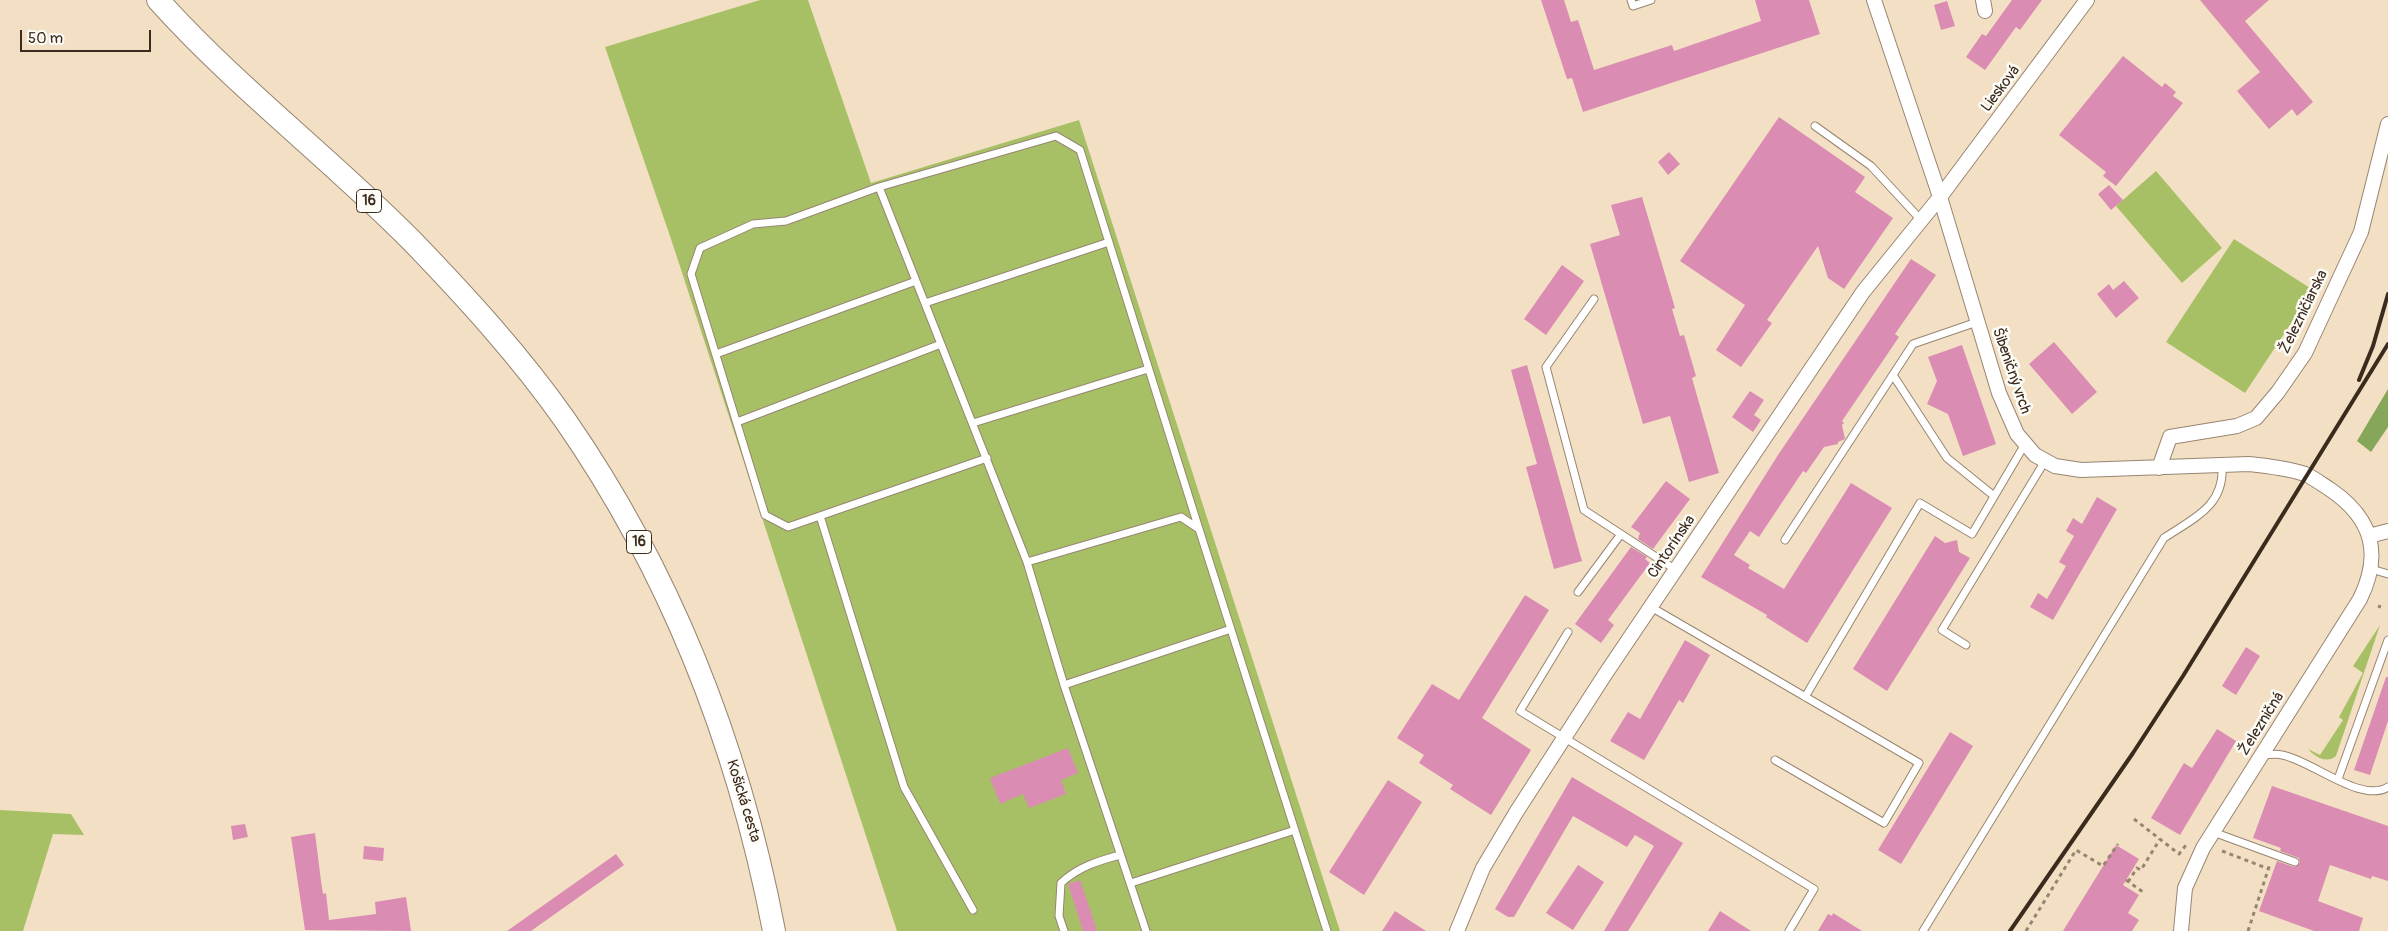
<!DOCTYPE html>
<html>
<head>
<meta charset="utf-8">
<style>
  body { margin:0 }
  #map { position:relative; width:2388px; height:931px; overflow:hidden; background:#f3e0c4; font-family:Pangolin,sans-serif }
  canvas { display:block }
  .scale { position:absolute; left:20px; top:30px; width:131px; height:22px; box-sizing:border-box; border:2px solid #3b2a1e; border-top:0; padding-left:6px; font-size:15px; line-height:18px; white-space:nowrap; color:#3b2a1e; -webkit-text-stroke:4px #fdfcf7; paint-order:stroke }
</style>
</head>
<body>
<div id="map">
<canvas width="2388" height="931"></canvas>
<div class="scale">50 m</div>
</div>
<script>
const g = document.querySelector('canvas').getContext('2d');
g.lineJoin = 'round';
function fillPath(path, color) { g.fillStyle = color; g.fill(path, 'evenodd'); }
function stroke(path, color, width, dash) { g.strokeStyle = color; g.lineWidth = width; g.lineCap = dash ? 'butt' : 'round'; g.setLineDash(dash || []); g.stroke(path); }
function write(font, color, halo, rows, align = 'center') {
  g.font = font + ' Pangolin,sans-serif'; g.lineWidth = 5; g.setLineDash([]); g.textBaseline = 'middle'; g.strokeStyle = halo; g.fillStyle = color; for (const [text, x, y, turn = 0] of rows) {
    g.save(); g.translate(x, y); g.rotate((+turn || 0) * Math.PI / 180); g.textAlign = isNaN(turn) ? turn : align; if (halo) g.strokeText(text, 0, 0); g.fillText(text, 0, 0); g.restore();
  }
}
fillPath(new Path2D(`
  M760,0H808L871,183L1079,120L1340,931H897L672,242L605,47Z
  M2156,171L2222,248L2182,283L2116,206Z
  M2234,239L2313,290L2245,393L2166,342Z
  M2380,625L2336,756C2327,764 2315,757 2308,749L2320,755L2343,720L2339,717L2363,673L2353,666Z
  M0,810L71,814L84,835L53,834L23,931H0Z`), '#a8c065');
fillPath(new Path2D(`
  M2388,389V427L2371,452L2357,441Z`), '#86a65a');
fillPath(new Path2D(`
  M1541,0H1564L1571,22L1578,20L1594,70L1672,45L1674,51L1761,21L1755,0H1809L1820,34L1583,112L1572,78L1567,79Z
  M2012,0H2042L2020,30L2016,27L1985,70L1966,57L1982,34L1986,36Z
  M2200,0H2269L2245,21L2313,102L2297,116L2292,109L2269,129L2237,91L2260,72Z
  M1947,1L1955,26L1941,30L1934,5Z
  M2123,56L2162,87L2165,83L2176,92L2173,96L2183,103L2116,186L2103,176L2106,172L2059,135Z
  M1779,117L1865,177L1855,192L1893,218L1844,289L1828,278L1818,246L1767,320L1772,323L1741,367L1716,350L1745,305L1680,261Z
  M1669,152L1680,164L1668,175L1658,162Z
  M2109,185L2123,200L2111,210L2098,194Z
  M1642,197L1675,308L1672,309L1680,336L1684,335L1696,376L1692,378L1719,473L1689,482L1670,416L1643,424L1590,244L1620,235L1611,205Z
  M1911,259L1936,275L1895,334L1899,337L1842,421L1844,423L1842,425L1845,439L1838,442V444L1824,447L1806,473L1803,471L1759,537L1750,531L1734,555L1750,565L1748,568L1784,589L1851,483L1892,508L1807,643L1766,617L1767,615L1701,577L1778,455Z
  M1562,265L1584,281L1546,335L1524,319Z
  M2124,281L2139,298L2116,318L2097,294L2109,284L2113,290Z
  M2054,342L2097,392L2072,414L2029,364Z
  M1962,345L1996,444L1963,456L1948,414L1927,404L1937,381L1928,357Z
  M1527,365L1582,561L1554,569L1526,467L1537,464L1511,370Z
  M1750,391L1764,400L1754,415L1761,420L1753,432L1732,417Z
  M1666,481L1690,499L1653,549L1638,539L1640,533L1631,527Z
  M2097,497L2117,509L2053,620L2030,607L2038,593L2047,599L2066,566L2059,562L2074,536L2066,531L2073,518L2082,524Z
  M1935,536L1945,543L1957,540L1959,552L1970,558L1887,691L1853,669Z
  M1631,547L1647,557L1645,559L1650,563L1608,620L1614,625L1601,643L1575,624Z
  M1525,595L1549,610L1482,718L1531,750L1491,815L1450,789L1453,785L1419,763L1424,755L1397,738L1432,684L1459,700Z
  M1685,640L1710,655L1683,703L1679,700L1644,760L1610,741L1628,712L1640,719Z
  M2246,647L2260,656L2236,695L2222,686Z
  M2386,677H2388V721L2370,775L2354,770Z
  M2217,729L2236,741L2180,835L2151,818L2184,763L2192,768Z
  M1950,732L1973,746L1901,864L1878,850Z
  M1068,748L1078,773L1061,780L1066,794L1029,808L1023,794L1000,804L990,778Z
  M1572,777L1683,843L1628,931H1604L1654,846L1635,835L1627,847L1573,816L1514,917H1508L1495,909Z
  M1388,780L1422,802L1364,895L1329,872Z
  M2272,786L2388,826V881L2372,876L2371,879L2330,865L2318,901L2363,918L2359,931H2314L2259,911L2277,861L2294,867L2300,863L2299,858L2280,851L2281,848L2253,838Z
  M245,824L248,837L233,840L231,826Z
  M315,833L321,881L323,894L326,893L329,920L376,914L375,902L406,897L411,931L305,930L291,837Z
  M2116,845L2139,859L2123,885L2139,895L2128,913L2139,920L2132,931H2063Z
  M364,846L384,848L383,861L363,859Z
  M616,854L624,865L531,931H507Z
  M1578,865L1604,882L1573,930L1546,913Z
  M1080,880L1092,915L1097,931H1083L1068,884Z
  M1395,911L1426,931H1382Z
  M1720,911L1751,931H1708Z
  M1833,913L1862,931H1818L1828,914L1832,916Z`), '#da8cb2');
const service = new Path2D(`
  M1631,0L1633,6L1651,0
  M1815,126L1871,166L1921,220
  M879,187L1027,562L1064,685L1146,931
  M1594,299L1546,367L1584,510L1676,570
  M925,303L1109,242
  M716,354L916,281
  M1893,375L1947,458L1994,496
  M737,422L941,344
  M973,423L1148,369
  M987,458L788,527L765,515L691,274L700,248L753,224L786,221L879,187L1056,136L1080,150L1199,529
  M820,516L904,787L973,910
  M1785,540L1913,344L1977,322
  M1027,562L1181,517L1199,529L1327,931
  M2371,569L2388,574
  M1578,592L1621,534
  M1651,607L1919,763L1884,823L1775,760
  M1568,632L1520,711L1814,889L1789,931
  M1966,645L1942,630L2045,461
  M1064,685L1231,629
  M1805,697L1920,503L1972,534L2025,444
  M2262,755C2269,755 2276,753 2282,755C2311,760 2361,804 2388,787
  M2338,779L2388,640
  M2213,832L2295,862
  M1131,883L1295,830
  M1064,931L1059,916L1061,883C1078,867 1098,861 1120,855
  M1923,931L2164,538C2194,518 2225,506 2222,465`);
const minor = new Path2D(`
  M1874,0L1940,197L1999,393L2017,434L2035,455L2055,466L2081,470L2249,464C2268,466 2286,468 2305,474C2314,478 2323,485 2331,490C2373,519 2382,554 2360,599L2203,848L2185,888L2181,931
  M1983,0L1985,11
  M2159,468L2170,437L2237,426L2256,418L2278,392L2305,353L2361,232L2388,124
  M2369,536L2388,531
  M1457,931L1483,868L1517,811L1606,673L1863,292L1940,197L2087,0`);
const primary = new Path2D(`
  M158,0C236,87 330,158 412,241C466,297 520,356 565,420C671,573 739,748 774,931`);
stroke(service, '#978571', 9);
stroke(minor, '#978571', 16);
stroke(primary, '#978571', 24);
stroke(new Path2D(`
  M2378,606L2381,607
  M2134,819L2179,854L2186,845
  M2222,851L2269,869
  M2126,880L2143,892
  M2128,882L2137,868L2141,870L2160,839
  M2026,931L2076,850L2103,866L2118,844
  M2248,931L2270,864`), '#978571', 3, [4, 4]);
stroke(service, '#fff', 7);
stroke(minor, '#fff', 14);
stroke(primary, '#fff', 22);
stroke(new Path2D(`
  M2359,380L2373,346L2388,294
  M2010,931L2133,753L2183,676L2388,344`), '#3b2a1e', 4);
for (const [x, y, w] of [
  [369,201,25],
  [639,542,25]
]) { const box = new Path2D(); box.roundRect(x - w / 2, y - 11.5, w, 23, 4); g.fillStyle = '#fdfcf7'; g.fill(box); stroke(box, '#3b2a1e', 1); }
write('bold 14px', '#3b2a1e', null, [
  ["16",369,201],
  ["16",639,542]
]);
write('15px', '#3b2a1e', '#fdfcf7', [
  ["Liesková",2001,89,-53],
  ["Železničiarska",2304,312,-64],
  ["Šibeničný vrch",2011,371,71],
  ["Cintorínska",1672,547,-56],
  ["Železničná",2262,724,-58],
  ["Košická cesta",743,801,73]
]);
</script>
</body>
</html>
